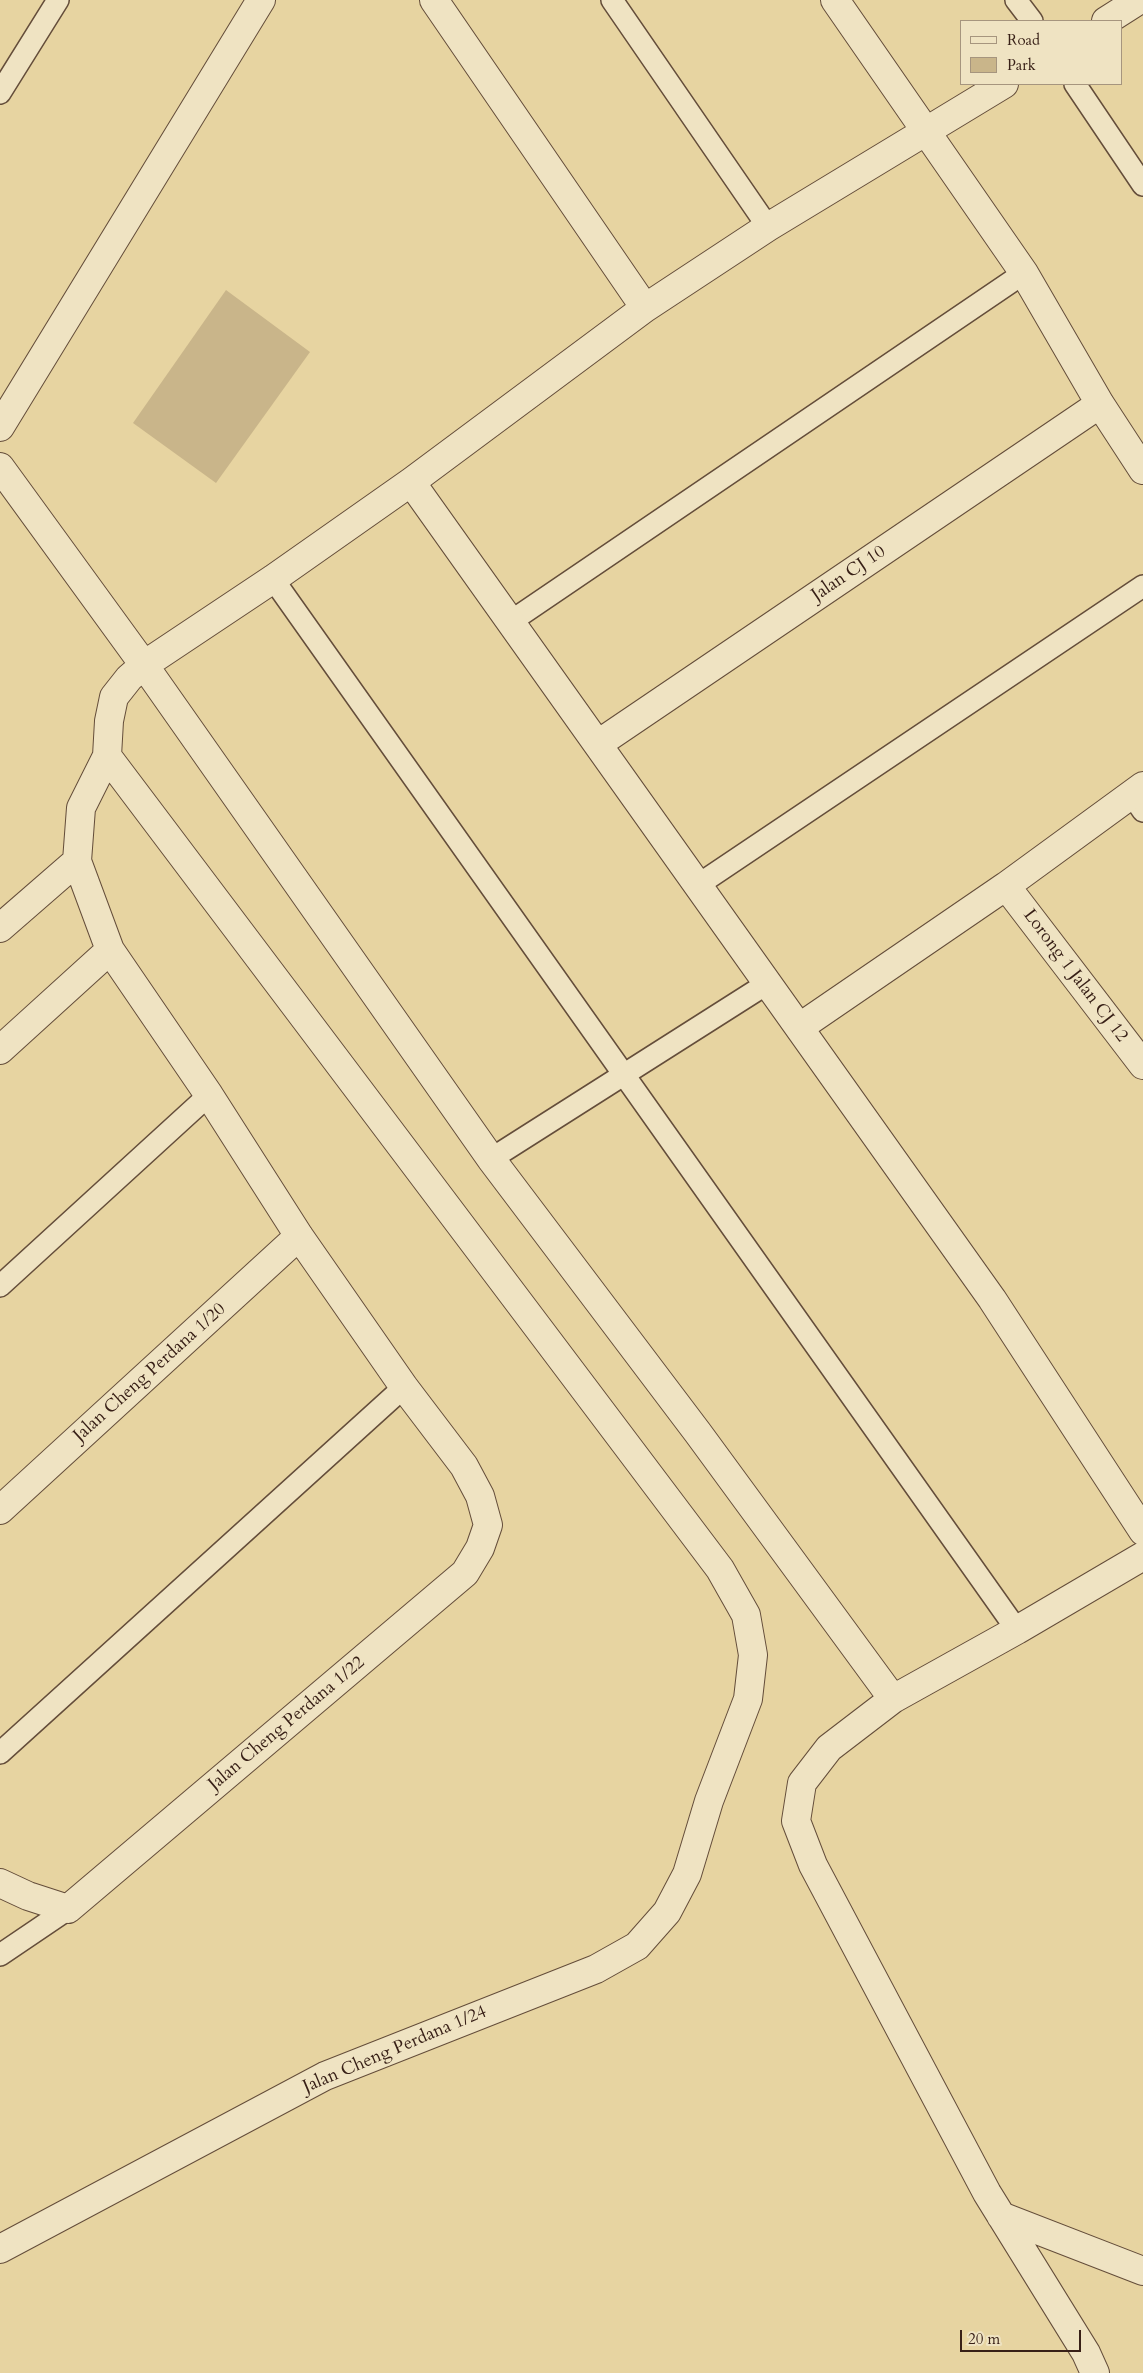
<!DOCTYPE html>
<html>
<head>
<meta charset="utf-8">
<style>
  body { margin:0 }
  #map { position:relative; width:1143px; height:2373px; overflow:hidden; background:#e7d4a1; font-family:Cardo,serif }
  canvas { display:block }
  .legend { position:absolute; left:960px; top:20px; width:162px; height:65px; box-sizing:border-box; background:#efe3c2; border:1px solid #a6957e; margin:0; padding:6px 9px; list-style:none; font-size:15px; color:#382017 }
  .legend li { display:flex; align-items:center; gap:10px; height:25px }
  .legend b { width:25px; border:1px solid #a6957e }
  .scale { position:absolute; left:960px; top:2330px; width:121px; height:22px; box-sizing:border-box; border:2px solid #382017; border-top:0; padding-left:6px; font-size:15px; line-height:18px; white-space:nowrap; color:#382017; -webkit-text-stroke:4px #efe3c2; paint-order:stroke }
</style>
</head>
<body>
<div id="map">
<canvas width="1143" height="2373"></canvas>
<ul class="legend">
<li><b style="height:6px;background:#efe3c2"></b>Road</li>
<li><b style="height:14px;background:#c9b58a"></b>Park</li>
</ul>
<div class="scale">20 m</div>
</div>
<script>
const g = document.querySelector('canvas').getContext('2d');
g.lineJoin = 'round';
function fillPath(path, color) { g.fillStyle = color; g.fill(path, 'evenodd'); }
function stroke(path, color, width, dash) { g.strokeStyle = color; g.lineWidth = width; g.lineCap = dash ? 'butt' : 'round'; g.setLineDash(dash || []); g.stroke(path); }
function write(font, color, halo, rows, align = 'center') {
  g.font = font + ' Cardo,serif'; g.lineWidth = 4; g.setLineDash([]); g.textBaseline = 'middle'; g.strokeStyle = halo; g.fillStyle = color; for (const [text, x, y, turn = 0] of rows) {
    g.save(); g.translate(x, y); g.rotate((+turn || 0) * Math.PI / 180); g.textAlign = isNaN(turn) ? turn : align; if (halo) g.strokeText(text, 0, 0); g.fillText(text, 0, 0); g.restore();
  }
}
fillPath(new Path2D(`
  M226,290L310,352L216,483L133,423Z`), '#c9b58a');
const lane = new Path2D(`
  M612,0L768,227
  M1016,0L1032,21
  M1075,84L1143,185
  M0,93L58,0
  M273,579L1017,1630
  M510,622L1024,273
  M1132,795L1143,811
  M698,885L1143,586
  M491,1159L768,983
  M0,1286L209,1095
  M0,1753L404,1387
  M0,1955L68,1909`);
const street = new Path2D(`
  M434,0L645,308
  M835,0L1024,273L1100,404L1143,470
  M1106,21L1139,0
  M0,427L261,0
  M0,467L144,665L491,1159L698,1433L893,1699
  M411,482L992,1299L1143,1531
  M598,744L1100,404
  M1006,886L1143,1065
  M0,928L77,861L81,808L107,756L109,721L114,697L129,678L144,665L273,579L411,482L645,308L768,227L1004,84
  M800,1027L1006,886L1143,786
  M0,1050L110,950
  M0,1510L299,1236
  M0,1883L28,1896L68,1909L465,1573L480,1548L488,1525L480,1496L464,1466L404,1387L299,1236L209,1095L110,950L77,861
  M1001,2216L1143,2271
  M0,2249L325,2076L596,1969L637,1946L667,1912L687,1874L709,1801L748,1699L753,1655L746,1615L720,1569L107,756
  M1095,2373L1086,2353L987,2193L813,1865L796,1821L802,1783L829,1748L893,1699L1017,1630L1143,1556`);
stroke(lane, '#644d3a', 24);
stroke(street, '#644d3a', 30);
stroke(lane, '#efe3c2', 21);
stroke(street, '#efe3c2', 28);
write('18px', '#382017', '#efe3c2', [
  ["Jalan CJ 10",849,574,-34],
  ["Lorong 1 Jalan CJ 12",1075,976,53],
  ["Jalan Cheng Perdana 1/20",150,1373,-42],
  ["Jalan Cheng Perdana 1/22",287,1724,-40],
  ["Jalan Cheng Perdana 1/24",395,2050,-23]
]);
</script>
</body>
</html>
